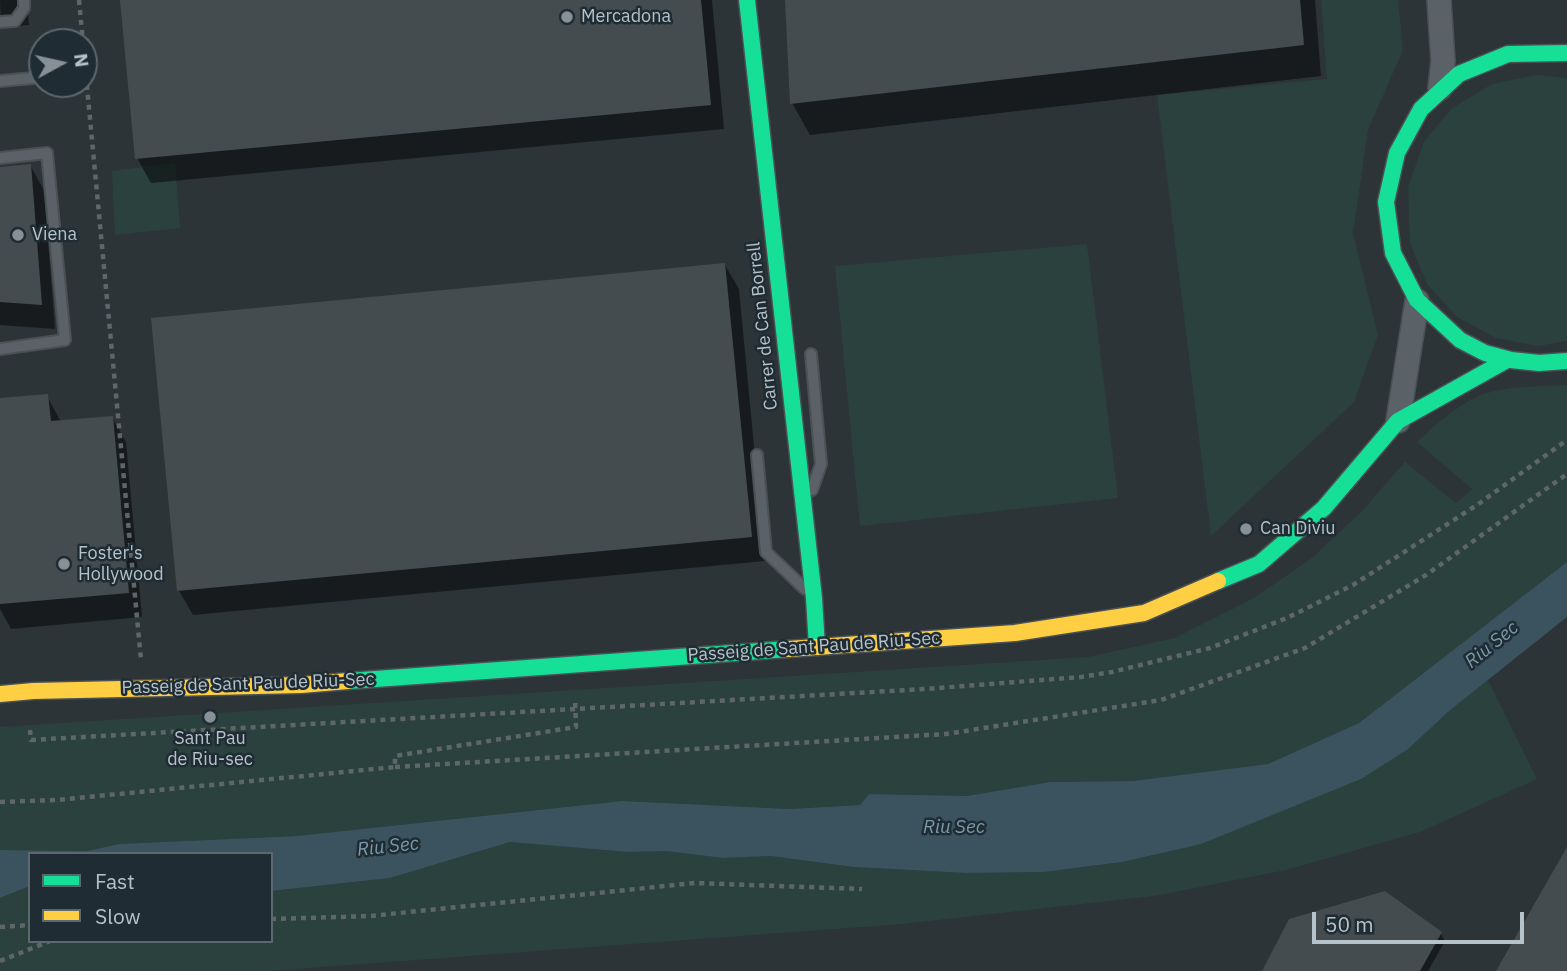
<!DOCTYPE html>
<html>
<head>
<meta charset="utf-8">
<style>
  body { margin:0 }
  #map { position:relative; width:1567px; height:971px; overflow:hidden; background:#2c3438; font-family:"IBM Plex Sans",sans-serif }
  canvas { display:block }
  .legend { position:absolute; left:28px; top:852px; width:245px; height:91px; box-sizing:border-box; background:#1f2c33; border:2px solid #5b686f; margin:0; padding:9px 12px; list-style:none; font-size:21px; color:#b6c2c9 }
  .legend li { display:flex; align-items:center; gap:14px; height:35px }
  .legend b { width:35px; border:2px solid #5b686f }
  .north { position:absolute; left:28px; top:28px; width:70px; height:70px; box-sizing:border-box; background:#1f2c33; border:2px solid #5b686f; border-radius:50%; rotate:82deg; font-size:19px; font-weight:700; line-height:28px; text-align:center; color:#b6c2c9 }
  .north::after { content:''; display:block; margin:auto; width:24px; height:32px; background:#869096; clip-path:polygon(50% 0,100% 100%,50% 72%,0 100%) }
  .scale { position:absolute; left:1312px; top:912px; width:212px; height:32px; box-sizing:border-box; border:4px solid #b6c2c9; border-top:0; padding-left:9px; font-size:21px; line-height:24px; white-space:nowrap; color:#b6c2c9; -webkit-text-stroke:5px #1f2c33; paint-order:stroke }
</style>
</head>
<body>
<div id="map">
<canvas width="1567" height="971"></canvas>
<ul class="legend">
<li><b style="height:9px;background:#16e098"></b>Fast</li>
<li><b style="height:9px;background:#ffcf43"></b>Slow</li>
</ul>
<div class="north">N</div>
<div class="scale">50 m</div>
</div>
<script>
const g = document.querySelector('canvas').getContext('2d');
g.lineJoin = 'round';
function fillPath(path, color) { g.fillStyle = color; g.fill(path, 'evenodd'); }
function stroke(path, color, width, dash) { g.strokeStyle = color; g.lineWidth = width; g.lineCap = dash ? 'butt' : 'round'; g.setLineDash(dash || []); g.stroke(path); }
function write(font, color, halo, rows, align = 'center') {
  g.font = font + ' "IBM Plex Sans",sans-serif'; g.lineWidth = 5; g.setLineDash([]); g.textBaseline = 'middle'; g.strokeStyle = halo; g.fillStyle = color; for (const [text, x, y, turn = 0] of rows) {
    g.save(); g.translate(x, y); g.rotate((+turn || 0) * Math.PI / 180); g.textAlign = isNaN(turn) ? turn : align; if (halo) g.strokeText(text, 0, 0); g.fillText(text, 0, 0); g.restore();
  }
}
fillPath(new Path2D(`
  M1321,0H1398L1403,50L1368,130L1353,233L1378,335L1354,402L1211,536L1157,95L1327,79Z
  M1536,75L1567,78V341L1538,346L1496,338L1457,317L1427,284L1410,243L1408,187L1424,142L1451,109L1492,84Z
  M175,163L180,228L115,235L112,171Z
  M1087,244L1118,498L860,526L835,266Z
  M1567,385V562L1359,723L1268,764L1133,781L1050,782L967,796L869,794L860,805L790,809L622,801L297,836L119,844L87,851L0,850V727L1088,657L1175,638L1254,598L1312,558L1361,512L1405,462L1456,503L1472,489L1417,442C1435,425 1456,406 1479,396C1506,385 1539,387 1567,385Z
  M1488,680L1537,779L1420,832L1286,870L1154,896L902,924L268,971H0V898L30,886V941H271V891L390,878L510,842L628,852L665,851L723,858L770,856L854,867L966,873L1044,872L1122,862L1449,711Z`), '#2b413d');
fillPath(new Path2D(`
  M1567,562V617L1449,711L1408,749L1361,779L1201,844L1122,862L1044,872L966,873L854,867L770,856L723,858L665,851L628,852L510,842L390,878L271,891V854H30V886L0,898V850L87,851L119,844L297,836L622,801L790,809L860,805L869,794L967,796L1050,782L1133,781L1268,764L1359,723Z`), '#3a535f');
fillPath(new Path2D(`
  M0,0H27L29,25L1,28Z
  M122,0H712L724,129L151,183L137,158Z
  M787,0H1315L1321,76L810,135L792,103Z
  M30,165L44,190L55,329L0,325V169Z
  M725,265L739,289L765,561L193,615L179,591L153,319Z
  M47,396L61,422L112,417L126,442L142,617L11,629L0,609V400Z
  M1440,933L1445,941L1428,971H1264Z`), '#0007');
fillPath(new Path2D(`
  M120,0H701L711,105L135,159Z
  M785,0H1300L1304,45L790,104Z
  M31,164L42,305L0,302V167Z
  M725,263L752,537L177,591L151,318Z
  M48,394L51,421L113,416L129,593L0,604V398Z
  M1567,847V971H1496Z
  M1385,891L1442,932L1420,971H1262L1289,919Z`), '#454c50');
const lane = new Path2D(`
  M0,22L15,21L24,8V0
  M0,81L34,78
  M0,158L47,153L65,340L0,349
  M811,354L821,464L812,490
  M757,455L766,552L805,589`);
const street = new Path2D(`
  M1439,0L1443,61L1440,88
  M1398,421L1417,301`);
const fast = new Path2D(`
  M747,0L814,598L817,647
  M1567,53L1508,54L1459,74L1421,109L1397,153L1386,202L1393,253L1417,300L1460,340L1485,353L1511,360L1539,363L1567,361
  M1218,581L1259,564L1324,508L1398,421L1507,360
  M348,681L788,649`);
const slow = new Path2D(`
  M788,649L1015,633L1144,613L1218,581
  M0,694L33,691L301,685L348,681`);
stroke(lane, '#4a5053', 14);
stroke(street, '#4a5053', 26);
stroke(fast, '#4a5053', 19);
stroke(slow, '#4a5053', 19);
stroke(new Path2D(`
  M79,0L83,42
  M84,55L141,660
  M30,730L31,740L925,689L1081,677L1112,672L1210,648L1287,618L1353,585L1477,505L1567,440
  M395,767L946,734L1161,700L1305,648L1426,575L1567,474
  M0,802L57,800L395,767V756L576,727L575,699
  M271,919L370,916L695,883L862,889
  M0,927L30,925
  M0,961L50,941`), '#5f666a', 4.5, [5, 5]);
stroke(lane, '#5b6267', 10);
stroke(street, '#5b6267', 23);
stroke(fast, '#16e098', 16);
stroke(slow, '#ffcf43', 16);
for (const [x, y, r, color] of [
  [567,17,7,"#869096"],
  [18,235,7,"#869096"],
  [1246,529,7,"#869096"],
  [64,564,7,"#869096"],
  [210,717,7,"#869096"]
]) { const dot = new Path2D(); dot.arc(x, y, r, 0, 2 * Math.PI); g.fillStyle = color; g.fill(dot); stroke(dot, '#1f2c33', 2.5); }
write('18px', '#b6c2c9', '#1f2c33', [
  ["Mercadona",581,17],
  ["Viena",32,235],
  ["Can Diviu",1260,529],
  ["Foster's",78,554],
  ["Hollywood",78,575],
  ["Sant Pau",210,739,"center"],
  ["de Riu-sec",210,760,"center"]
], 'left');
write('18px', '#b6c2c9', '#1f2c33', [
  ["Carrer de Can Borrell",763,326,-96],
  ["Passeig de Sant Pau de Riu-Sec",814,647,-4],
  ["Passeig de Sant Pau de Riu-Sec",248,684,-2]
]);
write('italic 19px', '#799aaa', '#1f2c33', [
  ["Riu Sec",1492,645,-39],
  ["Riu Sec",954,828],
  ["Riu Sec",388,847,-6]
]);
</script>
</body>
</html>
